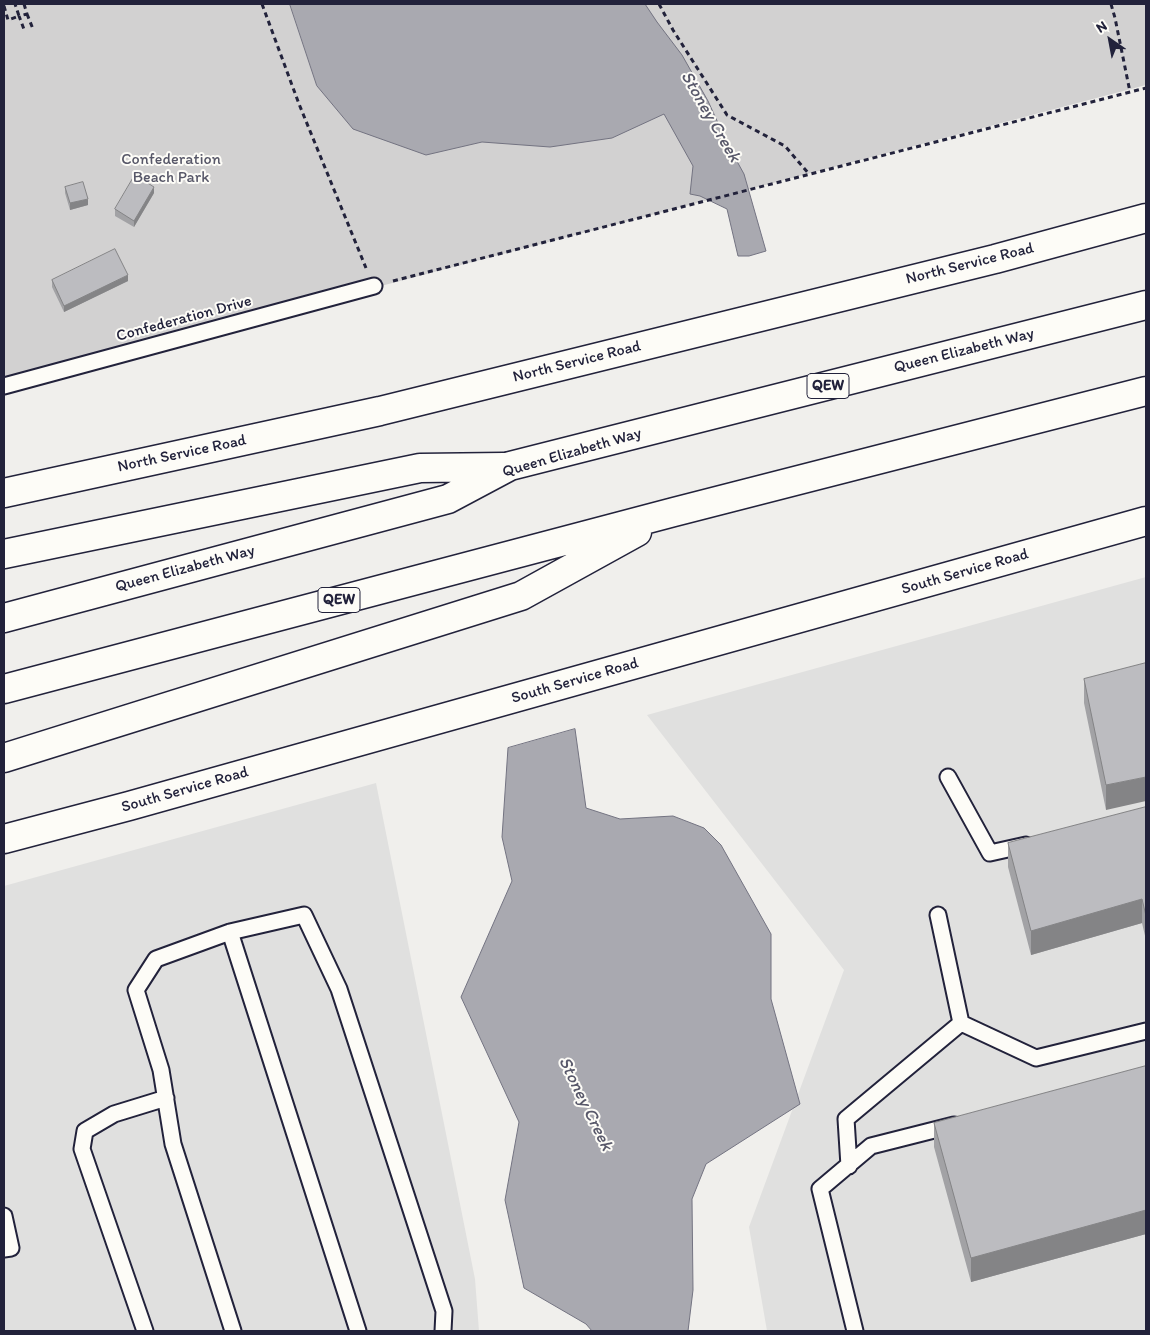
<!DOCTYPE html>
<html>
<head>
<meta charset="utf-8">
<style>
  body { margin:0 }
  #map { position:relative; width:1150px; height:1335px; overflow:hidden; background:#f0efec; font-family:Itim,sans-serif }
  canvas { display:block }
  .frame { position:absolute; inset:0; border:5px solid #22223b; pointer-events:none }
  .north { position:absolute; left:1085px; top:15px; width:50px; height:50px; -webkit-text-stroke:4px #fdfcf7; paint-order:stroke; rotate:327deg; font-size:14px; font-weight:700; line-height:20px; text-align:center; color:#22223b }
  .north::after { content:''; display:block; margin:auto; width:18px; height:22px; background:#22223b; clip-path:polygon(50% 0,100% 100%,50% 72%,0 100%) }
</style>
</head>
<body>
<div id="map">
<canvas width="1150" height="1335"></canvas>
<div class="frame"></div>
<div class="north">N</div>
</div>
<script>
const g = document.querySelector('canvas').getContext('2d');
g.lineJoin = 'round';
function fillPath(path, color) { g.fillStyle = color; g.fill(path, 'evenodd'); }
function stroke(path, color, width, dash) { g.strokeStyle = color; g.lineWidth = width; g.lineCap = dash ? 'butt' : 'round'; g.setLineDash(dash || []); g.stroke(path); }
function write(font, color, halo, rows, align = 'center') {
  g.font = font + ' Itim,sans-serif'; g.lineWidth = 4; g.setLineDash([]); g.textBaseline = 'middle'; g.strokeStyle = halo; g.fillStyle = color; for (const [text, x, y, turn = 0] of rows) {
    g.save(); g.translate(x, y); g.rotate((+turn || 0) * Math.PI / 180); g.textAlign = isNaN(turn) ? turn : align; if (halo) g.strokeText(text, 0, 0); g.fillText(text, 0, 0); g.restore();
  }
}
fillPath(new Path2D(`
  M1146,577V1331H767L749,1227L844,970L647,715Z
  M376,783L475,1279L479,1331H4V886Z`), '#e0e0df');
fillPath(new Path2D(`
  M4,4H1146V85L4,385Z`), '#d2d1d1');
const water = new Path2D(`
  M290,4H645L657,22L682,55L708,101L728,145L744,174L766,251L749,256H738L727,209L700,196L690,194L693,166L664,114L612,138L550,147L482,142L426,155L353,129L317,86Z
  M575,729L586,808L620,819L673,816L704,828L721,845L771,934V999L800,1104L706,1164L692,1199L693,1290L688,1331H592L586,1324L524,1288L505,1200L519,1122L461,997L512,881L502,837L508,748Z`);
fillPath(water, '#a9a9b0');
stroke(water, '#737381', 1);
const service = new Path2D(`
  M4,386L374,286
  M948,777L990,853L1026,845
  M230,932L358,1331
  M961,1023L1036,1058L1146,1031
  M849,1166L846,1119L961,1023L938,915
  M4,1216L11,1248L4,1249
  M145,1331L82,1149L85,1131L114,1114L166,1098
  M233,1331L173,1144L161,1070L136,990L156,959L230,932L304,915L339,989L444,1311L443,1331
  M855,1331L820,1189L871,1146L954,1125`);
const tertiary = new Path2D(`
  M4,493L380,411L995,259L1146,218
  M4,839L129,806L1146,521`);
const motorway = new Path2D(`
  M4,554L420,468L504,467
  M4,618L448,499L510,466L1146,305
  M4,689L674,512L1146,391
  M4,758L521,596L637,532`);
stroke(service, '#22223b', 19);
stroke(tertiary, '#22223b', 31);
stroke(motorway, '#22223b', 31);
stroke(new Path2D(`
  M24,4L27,14L19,16L25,32
  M262,4L299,104L366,268
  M659,4L673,30L727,115L785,146L809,174
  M1111,4L1115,18L1130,92
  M4,6L8,20L19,16L15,4
  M27,14L33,29
  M393,281L1146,88`), '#22223b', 3, [5, 4]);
stroke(service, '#fdfcf7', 15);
stroke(tertiary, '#fdfcf7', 28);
stroke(motorway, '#fdfcf7', 28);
fillPath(new Path2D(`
  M65,187L88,205L70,210L65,193Z
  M154,193L134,227L115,216V209Z
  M52,280L128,281L64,312L52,287Z
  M1146,663L1106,810L1084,703V679Z
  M1146,807V940L1142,923L1031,955L1008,867V843Z
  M1146,1066V1234L971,1282L934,1147V1123Z`), '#a2a2a5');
fillPath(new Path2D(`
  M154,187V193L134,227V221Z
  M88,199V205L70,210V203Z
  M128,275V281L64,312V306Z
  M1146,777V801L1106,810V785Z
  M1142,899V923L1031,955V931Z
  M1146,1210V1234L971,1282V1258Z`), '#848486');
const building = new Path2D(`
  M135,175L154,187L134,221L115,209Z
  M83,182L88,199L70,203L65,187Z
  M115,249L128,275L64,306L52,280Z
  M1146,663V777L1106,785L1084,679Z
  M1146,807V916L1142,899L1031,931L1008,843Z
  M1146,1066V1210L971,1258L934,1123Z`);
fillPath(building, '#bcbcc0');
stroke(building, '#848486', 1);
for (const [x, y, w] of [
  [828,386,42],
  [339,600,42]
]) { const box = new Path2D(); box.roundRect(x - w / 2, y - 12.5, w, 25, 4); g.fillStyle = '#fdfcf7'; g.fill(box); stroke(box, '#22223b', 1); }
write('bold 15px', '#22223b', null, [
  ["QEW",828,386],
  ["QEW",339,600]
]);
write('16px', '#575768', '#fdfcf7', [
  ["Confederation",171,160],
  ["Beach Park",171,178]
]);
write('16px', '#22223b', '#fdfcf7', [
  ["North Service Road",970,264,-14],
  ["Confederation Drive",184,319,-15],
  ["Queen Elizabeth Way",964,351,-14],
  ["North Service Road",577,362,-14],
  ["Queen Elizabeth Way",572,453,-16],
  ["North Service Road",182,454,-12],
  ["Queen Elizabeth Way",185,569,-15],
  ["South Service Road",965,572,-16],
  ["South Service Road",575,681,-16],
  ["South Service Road",185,790,-16]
]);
write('italic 18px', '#58586a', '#fdfcf7', [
  ["Stoney Creek",710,117,60],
  ["Stoney Creek",585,1104,64]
]);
</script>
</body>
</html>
